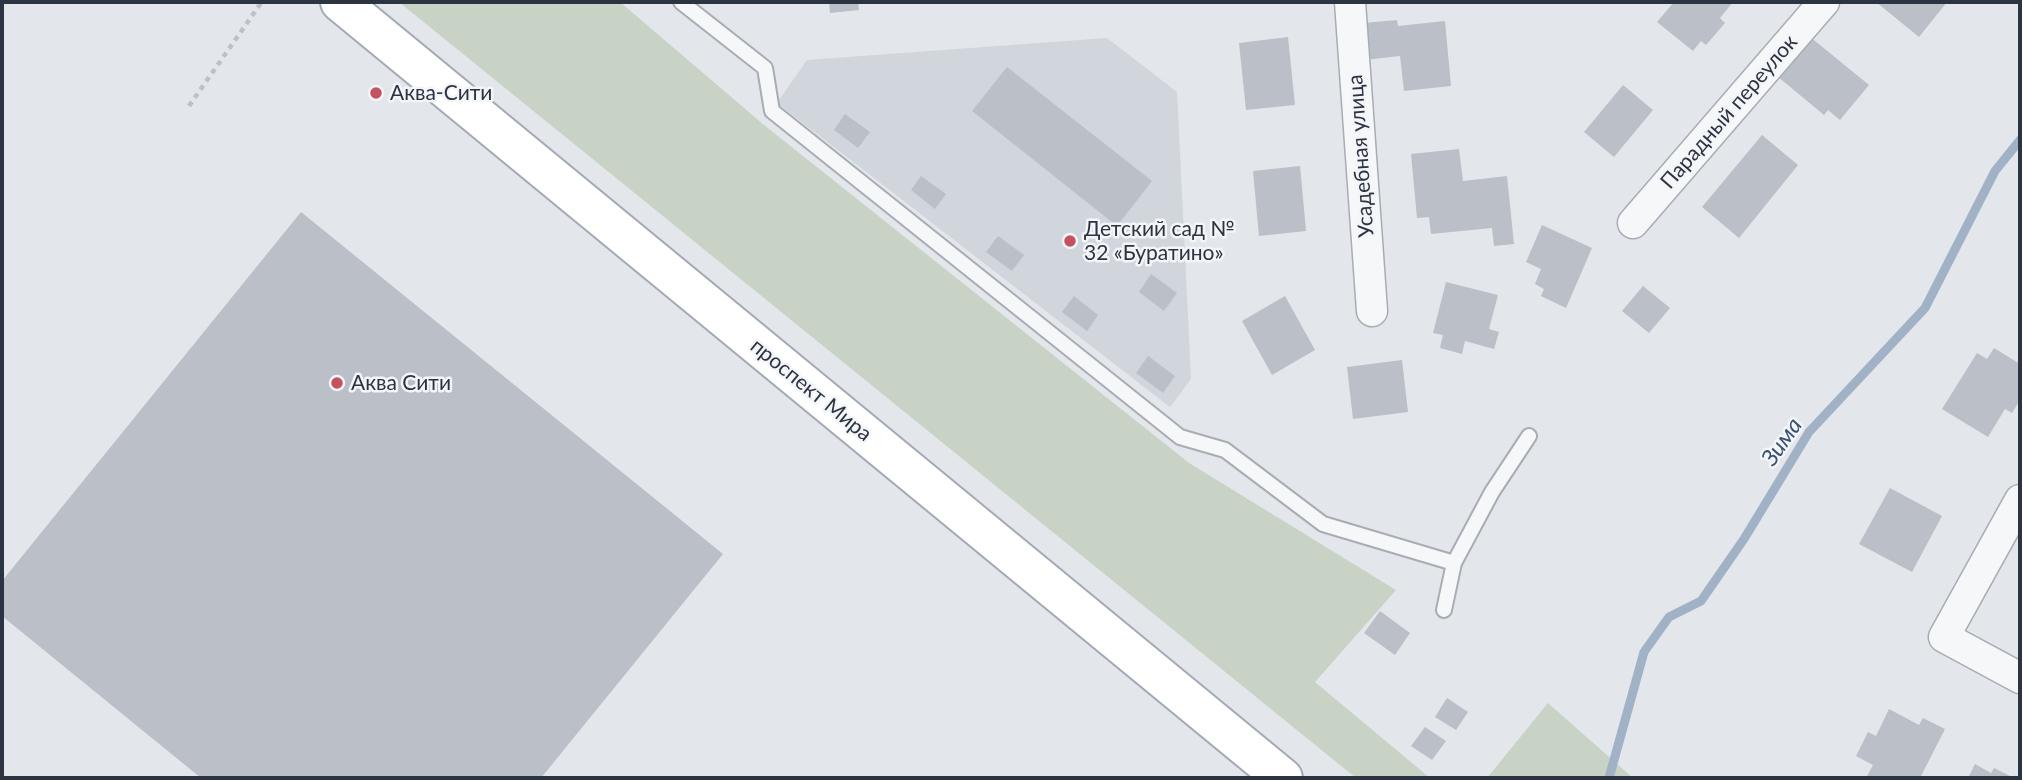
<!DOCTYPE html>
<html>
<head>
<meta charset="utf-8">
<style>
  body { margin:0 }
  #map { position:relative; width:2022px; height:780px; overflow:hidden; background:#e3e6ea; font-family:Lato,sans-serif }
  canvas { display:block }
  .frame { position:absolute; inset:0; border:4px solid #2c3341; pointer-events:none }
</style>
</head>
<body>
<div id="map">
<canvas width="2022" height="780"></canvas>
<div class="frame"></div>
</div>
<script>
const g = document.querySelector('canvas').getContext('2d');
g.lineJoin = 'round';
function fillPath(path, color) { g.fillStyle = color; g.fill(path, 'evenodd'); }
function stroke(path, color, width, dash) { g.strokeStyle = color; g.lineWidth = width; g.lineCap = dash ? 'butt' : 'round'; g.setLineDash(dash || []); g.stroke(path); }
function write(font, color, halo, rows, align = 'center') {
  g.font = font + ' Lato,sans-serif'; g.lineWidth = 5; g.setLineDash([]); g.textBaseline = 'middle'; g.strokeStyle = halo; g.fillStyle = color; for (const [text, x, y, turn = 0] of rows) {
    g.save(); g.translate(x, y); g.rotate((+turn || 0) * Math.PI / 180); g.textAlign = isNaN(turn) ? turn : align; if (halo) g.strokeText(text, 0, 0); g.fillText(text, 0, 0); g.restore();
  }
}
fillPath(new Path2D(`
  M1107,38L1177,92L1191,379L1170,407L777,103L807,60Z`), '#d1d5dc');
fillPath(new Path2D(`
  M399,2H620L764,125L1189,463L1396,590L1315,682L1430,778H1356Z
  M1548,703L1633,778H1487Z`), '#c8d3c5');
stroke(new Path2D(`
  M1609,778L1644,652L1669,617L1701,601L1744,539L1809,432L1925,308L1995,171L2020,140`), '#a1b2c7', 9);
fillPath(new Path2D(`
  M829,2H858L859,10L830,13Z
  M1674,2H1733L1720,18L1725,23L1706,45L1701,41L1693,51L1657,22Z
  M1876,2H1947L1919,37Z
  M1397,20L1398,26L1445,21L1451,86L1404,91L1400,56L1356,61L1353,24Z
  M1809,36L1869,85L1840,120L1828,110L1824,115L1777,76Z
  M1288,37L1295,105L1246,110L1239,43Z
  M1007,67L1152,181L1117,226L972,111Z
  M1623,85L1653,110L1614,157L1584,132Z
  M845,114L870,132L858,148L834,130Z
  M1762,135L1798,165L1739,238L1702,207Z
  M1459,149L1463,181L1507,176L1514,244L1494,246L1492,228L1431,234L1429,217L1417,218L1411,154Z
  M1300,166L1306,231L1259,236L1253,171Z
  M921,176L946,194L935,209L911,190Z
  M301,212L723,554L541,778H201L2,616V581Z
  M1542,225L1592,248L1566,308L1541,296L1544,289L1535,284L1541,269L1526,262Z
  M998,236L1024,255L1012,271L986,252Z
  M1151,274L1177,293L1164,311L1139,292Z
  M1446,282L1498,295L1489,329L1499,332L1494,349L1465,341L1462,354L1440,348L1443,335L1433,333Z
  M1643,286L1670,308L1649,333L1622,311Z
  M1074,296L1098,315L1087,331L1062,312Z
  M1285,296L1315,350L1272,375L1242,321Z
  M1994,348L2020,364V400L2012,413L2005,409L1988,437L1942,409L1977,353L1987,359Z
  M1148,356L1175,376L1163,393L1136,373Z
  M1402,360L1408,412L1353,419L1347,367Z
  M1890,488L1942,516L1912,572L1859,544Z
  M1380,611L1410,633L1395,655L1364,633Z
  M1447,698L1468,712L1456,730L1435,717Z
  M1889,709L1919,725L1923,718L1945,729L1920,778H1866L1873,765L1856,756L1868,732L1876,736Z
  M1425,727L1446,741L1432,760L1411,746Z
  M1975,764L1991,773L1994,768L2014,778H1968Z`), '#bbbfc7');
const service = new Path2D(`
  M681,2L765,68L772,111L1180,437L1225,450L1323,524L1454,563L1444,610
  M1454,563L1492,492L1529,436`);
const minor = new Path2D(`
  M1350,2L1372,311
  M1633,223L1824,2
  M2020,500L1944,637L2020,678`);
const primary = new Path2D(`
  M340,2L1283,778`);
stroke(service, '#a8adb4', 18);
stroke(minor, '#a8adb4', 33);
stroke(primary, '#a3aab5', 42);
stroke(new Path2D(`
  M189,106L261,3`), '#bdc0c5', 4.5, [5, 5]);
stroke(service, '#f6f7f9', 14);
stroke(minor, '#f6f7f9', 30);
stroke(primary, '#fff', 38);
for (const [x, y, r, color] of [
  [376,93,7,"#c5525f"],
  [1070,241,7,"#c5525f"],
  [337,383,7,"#c5525f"]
]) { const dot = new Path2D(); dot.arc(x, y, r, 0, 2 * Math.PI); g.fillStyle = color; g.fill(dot); stroke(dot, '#f3f5f8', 2.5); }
write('21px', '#2c3341', '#f3f5f8', [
  ["Аква-Сити",390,93],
  ["Детский сад №",1084,229],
  ["32 «Буратино»",1084,253],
  ["Аква Сити",351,383]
], 'left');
write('21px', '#2c3341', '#f3f5f8', [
  ["Парадный переулок",1729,112,-49],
  ["Усадебная улица",1361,156,-94],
  ["проспект Мира",811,390,39]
]);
write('italic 23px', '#395072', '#f3f5f8', [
  ["Зима",1782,442,-55]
]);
</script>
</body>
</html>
